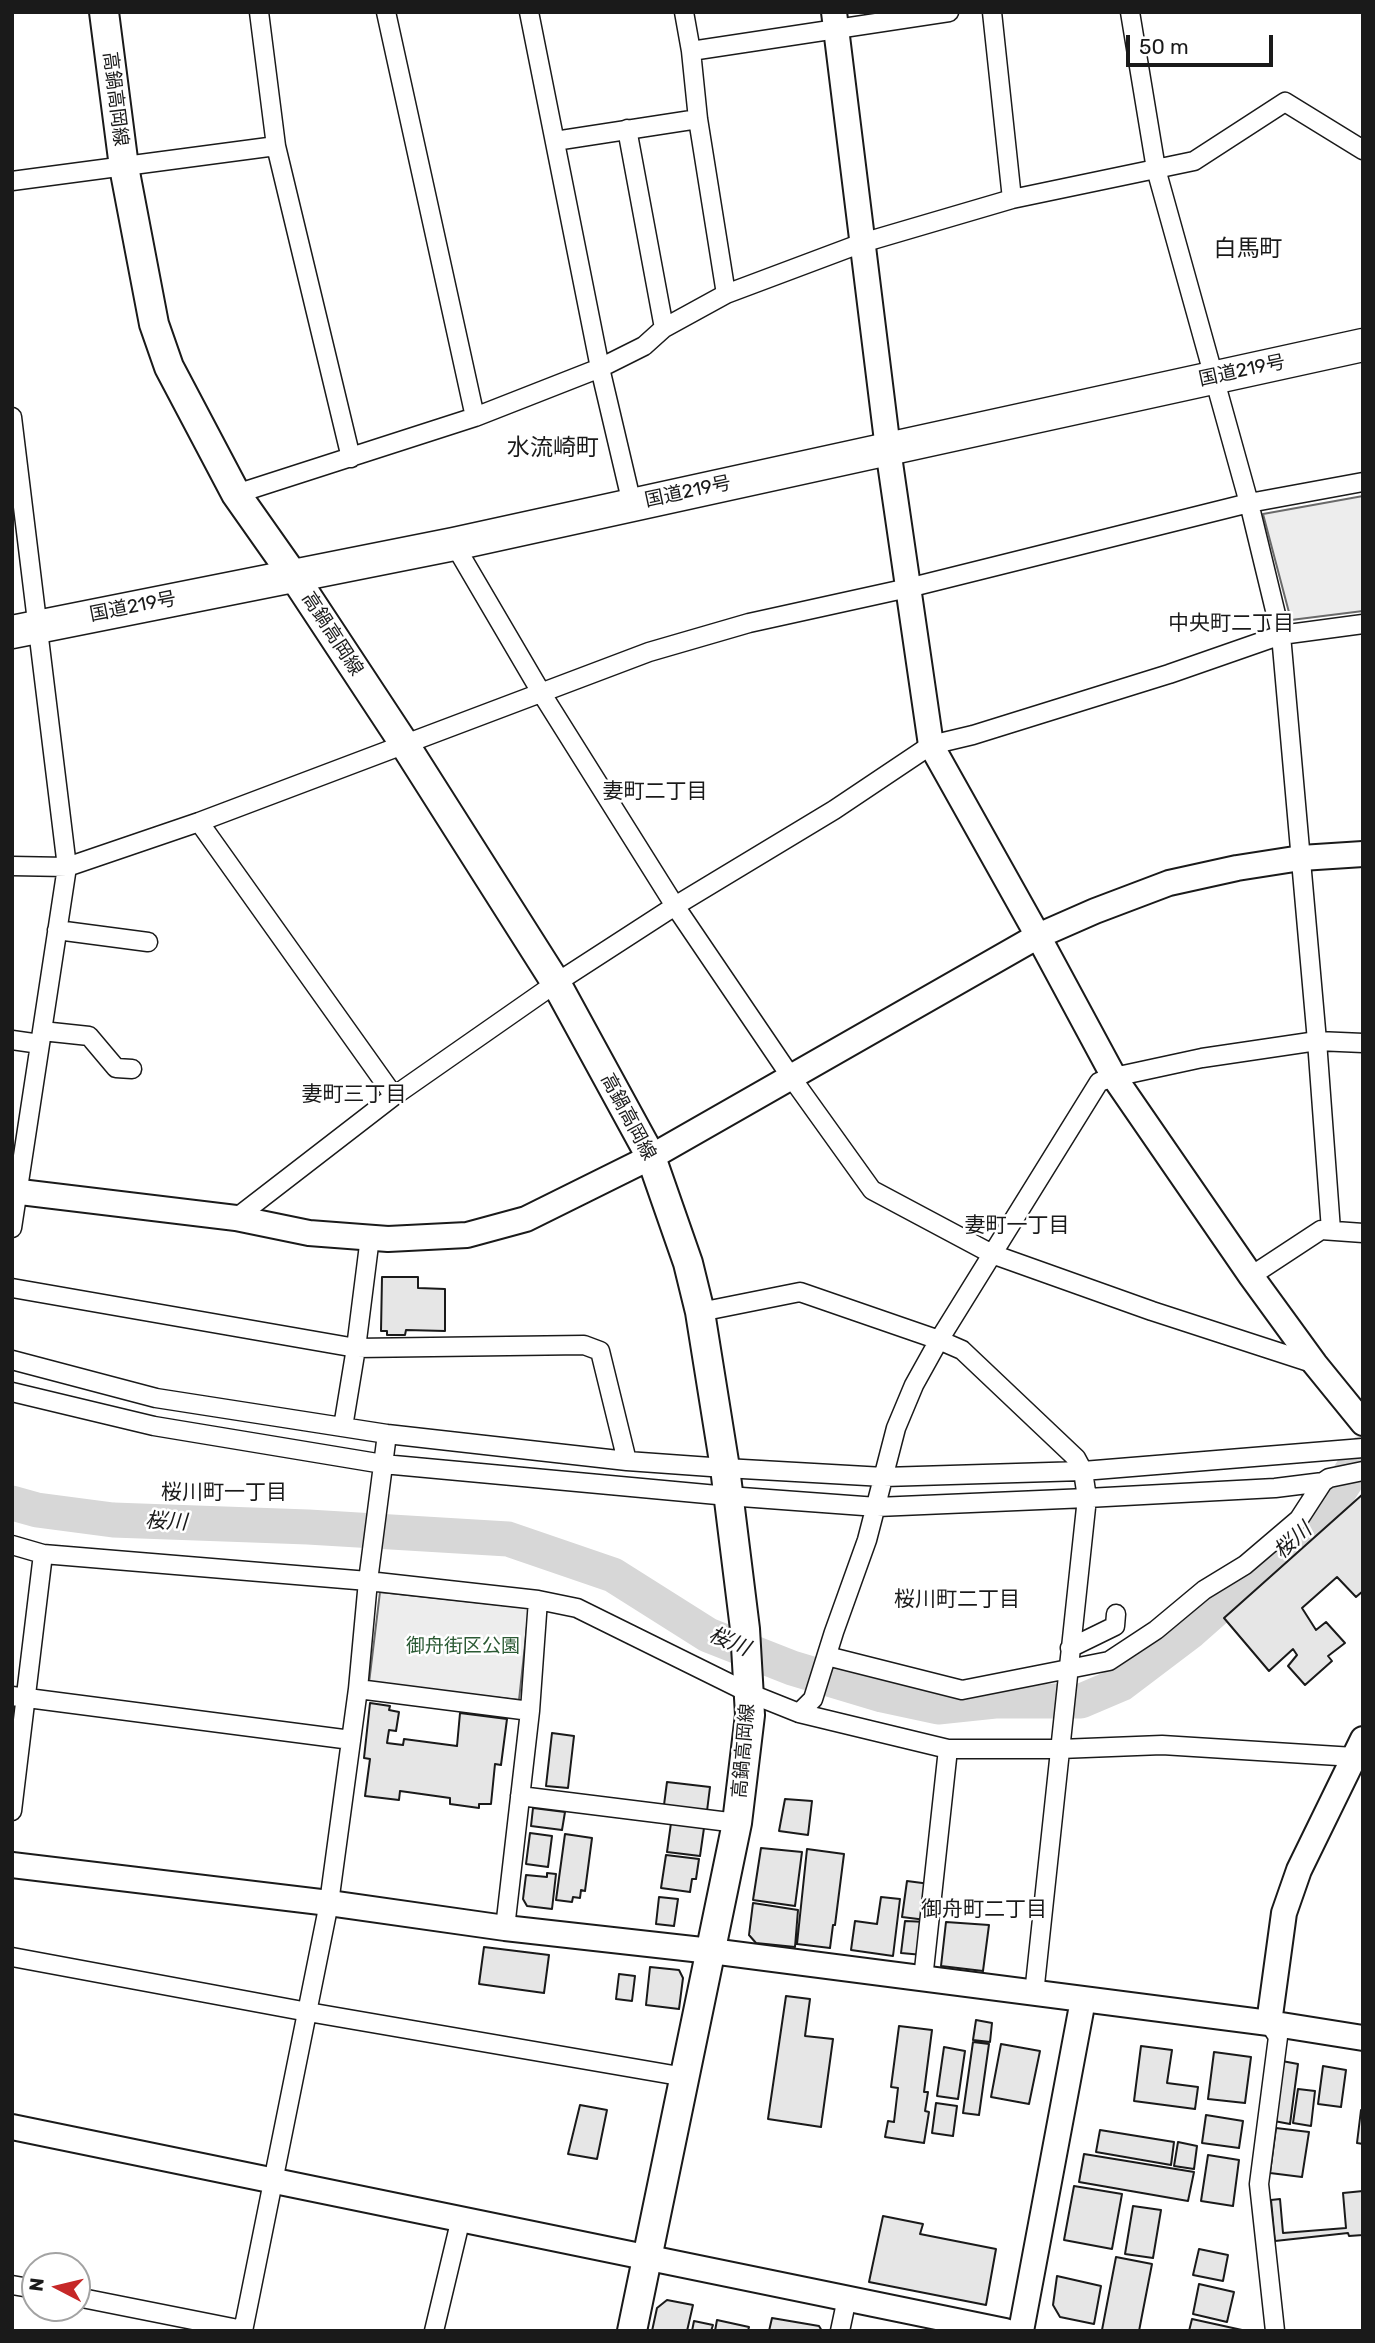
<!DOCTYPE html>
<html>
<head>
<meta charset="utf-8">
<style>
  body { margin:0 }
  #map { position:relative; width:1375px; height:2343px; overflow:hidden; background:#fff; font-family:Rubik,sans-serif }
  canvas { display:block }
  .frame { position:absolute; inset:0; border:14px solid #1a1a1a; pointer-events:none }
  .north { position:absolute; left:21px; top:2252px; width:70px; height:70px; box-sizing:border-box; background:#fff; border:2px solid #a3a3a3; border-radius:50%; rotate:277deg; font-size:19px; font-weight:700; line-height:28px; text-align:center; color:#1a1a1a }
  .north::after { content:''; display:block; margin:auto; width:24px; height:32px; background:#c62828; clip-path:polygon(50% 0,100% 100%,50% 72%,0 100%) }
  .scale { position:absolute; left:1126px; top:35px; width:147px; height:32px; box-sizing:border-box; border:4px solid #1a1a1a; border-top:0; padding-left:9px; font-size:21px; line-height:24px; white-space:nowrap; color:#1a1a1a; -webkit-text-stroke:5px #fff; paint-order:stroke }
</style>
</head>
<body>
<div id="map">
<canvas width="1375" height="2343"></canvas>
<div class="frame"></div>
<div class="north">N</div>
<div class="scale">50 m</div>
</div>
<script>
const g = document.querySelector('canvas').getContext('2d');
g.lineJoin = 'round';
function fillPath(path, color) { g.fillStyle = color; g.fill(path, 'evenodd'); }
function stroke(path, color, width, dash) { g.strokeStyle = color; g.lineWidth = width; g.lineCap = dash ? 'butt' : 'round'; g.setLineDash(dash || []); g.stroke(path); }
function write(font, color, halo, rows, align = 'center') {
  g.font = font + ' Rubik,"Noto Sans JP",sans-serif'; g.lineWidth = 5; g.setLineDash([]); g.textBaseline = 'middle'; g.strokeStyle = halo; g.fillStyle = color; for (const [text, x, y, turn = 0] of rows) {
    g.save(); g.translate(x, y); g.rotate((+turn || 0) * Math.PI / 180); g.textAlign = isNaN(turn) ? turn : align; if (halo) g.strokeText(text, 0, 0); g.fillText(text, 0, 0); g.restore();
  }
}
const green = new Path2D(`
  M1363,496V611L1291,620L1263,514Z
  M380,1592L529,1608L519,1700L369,1683Z`);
fillPath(green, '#ededed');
stroke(green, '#6a6a6a', 2);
stroke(new Path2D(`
  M12,1503L37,1510L113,1520L308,1527L508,1539L613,1575L708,1635L792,1668L882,1695L938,1707L995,1701H1081L1121,1684L1191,1631L1327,1511L1363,1453`), '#d7d7d7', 35);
const building = new Path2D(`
  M382,1277H418V1288L445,1289V1331L406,1330L405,1335H387V1331H381Z
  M1363,1494V1591L1356,1597L1337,1577L1302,1608L1316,1630L1326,1622L1345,1643L1328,1656L1332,1661L1305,1685L1288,1666L1297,1655L1293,1649L1269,1671L1224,1618Z
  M370,1703L390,1706L389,1710L399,1712L396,1731L389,1730L387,1743L403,1745L404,1739L457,1746L460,1713L507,1719L501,1765L495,1764L491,1804H479V1808L450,1804V1798L400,1791L399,1800L365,1796L370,1759L364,1758Z
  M552,1733L574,1736L568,1788L546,1786Z
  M667,1782L710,1787L707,1811L664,1805Z
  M785,1799L812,1801L808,1835L779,1831Z
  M533,1808L565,1812L562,1830L531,1826Z
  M671,1823L704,1828L700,1856L667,1852Z
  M530,1833L552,1836L548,1867L526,1864Z
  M565,1834L592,1838L585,1891L581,1890L580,1898L573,1897L572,1902L556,1900Z
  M761,1848L802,1852L795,1906L753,1900Z
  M807,1849L844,1854L835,1925H833L830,1948L797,1944Z
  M666,1855L699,1859L696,1879H692L690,1892L661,1888Z
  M547,1873L556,1874L552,1909L527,1906L523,1899L526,1875L547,1877Z
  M907,1881L930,1884L926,1920L902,1917Z
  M659,1897L678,1899L674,1926L656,1924Z
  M881,1897L900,1899L893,1956L851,1950L855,1921L877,1924Z
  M753,1903L798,1910L795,1947L756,1943L749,1935Z
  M905,1921L927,1922L923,1955L901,1953Z
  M946,1922L989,1925L983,1971L941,1966Z
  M484,1947L549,1955L544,1993L479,1984Z
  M650,1967L679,1970L683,1978L679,2009L646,2005Z
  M619,1974L635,1976L632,2001L616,1999Z
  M786,1996L810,1999L805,2036L833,2039L821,2127L768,2119Z
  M976,2020L992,2023L990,2042L973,2040Z
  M899,2026L932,2030L924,2092H928L925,2111L929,2112L924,2143L885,2137L888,2121L894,2122L898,2088L891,2087Z
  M973,2042L989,2044L979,2115L963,2113Z
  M1001,2044L1040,2051L1029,2104L991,2097Z
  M1141,2046L1172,2050L1167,2083L1198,2087L1195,2109L1134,2101Z
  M944,2047L965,2051L958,2099L937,2096Z
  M1214,2052L1251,2057L1245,2103L1208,2099Z
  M1282,2061L1298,2064L1290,2124L1274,2121Z
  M1323,2066L1346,2070L1341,2107L1318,2104Z
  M1298,2089L1315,2091L1311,2126L1293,2123Z
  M936,2103L957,2106L953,2136L932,2133Z
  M580,2105L607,2110L597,2159L568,2154Z
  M1361,2110H1363V2144L1357,2143Z
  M1206,2115L1243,2121L1239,2148L1202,2143Z
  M1276,2128L1309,2132L1302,2177L1270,2173Z
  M1100,2130L1174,2142L1171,2165L1096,2152Z
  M1178,2142L1197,2146L1194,2169L1174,2166Z
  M1084,2154L1194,2172L1188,2201L1079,2182Z
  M1208,2155L1239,2160L1233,2206L1201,2201Z
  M1074,2186L1122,2194L1112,2249L1064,2240Z
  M1363,2191V2235L1349,2236L1348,2233L1275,2241L1271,2200L1280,2199L1283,2233L1346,2228L1343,2193Z
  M1133,2206L1161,2210L1153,2258L1125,2254Z
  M883,2216L923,2224L920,2234L996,2249L986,2305L869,2282Z
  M1199,2249L1228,2255L1223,2281L1193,2275Z
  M1116,2257L1152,2264L1139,2331L1102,2330Z
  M1057,2276L1101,2286L1094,2324L1060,2317L1053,2305Z
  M1199,2284L1234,2292L1227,2322L1193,2314Z
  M667,2300L693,2305L687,2331H652L657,2308Z
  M772,2318L819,2326L822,2331H769Z
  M1192,2319L1242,2330V2331H1189Z
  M717,2320L749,2327L748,2331H715Z
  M694,2321L713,2325L711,2331H692Z`);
fillPath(building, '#e6e6e6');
stroke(building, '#1a1a1a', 2);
const street = new Path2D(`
  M259,12L276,146L351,458
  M386,12L475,417
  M529,12L600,368L632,504
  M684,12L691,51L698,119L726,294
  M992,12L1012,199
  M1130,12L1156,169L1249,503L1281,635L1317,1041L1331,1230
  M691,51L949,12
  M627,129L664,328
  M555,141L698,119
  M12,181L276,146
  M12,417L67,867L12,1228
  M236,494L475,417L600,368L644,346L664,328L726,294L862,243L1012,199L1194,161L1285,102L1363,150
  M454,544L542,694L675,906L791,1077L872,1190L992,1254L1152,1311L1315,1364
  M199,822L394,1096
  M12,866L67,867L199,822L649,652L749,623L908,588L1249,503L1363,482
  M57,930L148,942
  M42,1031L89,1036L116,1068L132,1069
  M12,1040L40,1044
  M236,1218L394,1096L556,983L675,906L834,810L931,745L973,735L1169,674L1281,635L1363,624
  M370,1237L356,1348L584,1345L600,1351L627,1461
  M1251,1276L1321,1230L1363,1233
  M12,1288L356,1348L343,1427
  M700,1312L800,1292L939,1340L962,1350L1076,1458L1083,1471L1087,1498L1034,1994
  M12,1360L156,1398L387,1434L627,1461L725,1468L884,1477L1083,1471L1363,1448
  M12,1392L154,1426L383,1464L728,1496L877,1507L1087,1498L1275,1488L1323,1482
  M12,1545L43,1554L368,1581L538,1600L577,1608L749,1693L799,1713L948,1749H1060L1162,1745L1354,1757
  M1070,1648L1115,1626L1116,1614
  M827,1656L962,1690L1109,1661L1156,1630L1204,1590L1245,1565L1299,1519L1323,1482L1329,1478L1363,1471
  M358,1689L530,1711
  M12,1696L351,1740
  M799,1713L813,1699L834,1632L867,1540L896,1428L914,1385L939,1340L1099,1082L1114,1077L1202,1058L1317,1041L1363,1043
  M520,1796L737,1823
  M12,1811L43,1554
  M505,1928L530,1711L538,1600
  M12,1957L308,2012L685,2077
  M923,1979L948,1749
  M1269,2023L1278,2037L1259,2184L1275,2331
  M12,2285L35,2289
  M77,2297L243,2330
  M243,2331L329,1903L358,1689L368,1581L387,1434
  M434,2331L461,2218
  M840,2331L847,2298`);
const secondary = new Path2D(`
  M834,12L888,449L931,745L1038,936L1114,1077L1251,1276L1315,1364L1363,1423
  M12,1191L236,1218L309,1233L388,1239L467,1235L526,1219L651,1157L1038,936L1095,911L1169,883L1237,868L1301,858L1363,854
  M12,1865L329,1903L505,1928L711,1951L1269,2023L1363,2038
  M1269,2023L1284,1913L1299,1870L1363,1739
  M12,2127L1005,2331
  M1021,2331L1083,2000`);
const primary = new Path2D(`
  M104,12L124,167L154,324L169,367L236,494L293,575L405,745L556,983L651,1157L688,1263L700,1312L725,1468L745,1629L750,1715L737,1823L632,2331`);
const highway = new Path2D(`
  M12,632L454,544L1363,345`);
stroke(street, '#1a1a1a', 21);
stroke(secondary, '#1a1a1a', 28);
stroke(primary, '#1a1a1a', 32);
stroke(highway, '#1a1a1a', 35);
stroke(street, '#fff', 18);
stroke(secondary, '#fff', 24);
stroke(primary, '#fff', 28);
stroke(highway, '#fff', 32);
write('19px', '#1a1a1a', '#fff', [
  ["高鍋高岡線",115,99,83],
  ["国道219号",1242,371,-12],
  ["国道219号",688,492,-12],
  ["国道219号",133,607,-11],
  ["高鍋高岡線",332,634,57],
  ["高鍋高岡線",628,1117,62],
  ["高鍋高岡線",744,1751,-85]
]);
write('19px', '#2b5a34', '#fff', [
  ["御舟街区公園",463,1647]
]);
write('21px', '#1a1a1a', '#fff', [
  ["中央町二丁目",1231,624],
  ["妻町二丁目",655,792],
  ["妻町三丁目",354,1095],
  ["妻町一丁目",1017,1226],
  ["桜川町一丁目",224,1493],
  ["桜川町二丁目",957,1600],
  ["御舟町二丁目",984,1910]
]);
write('italic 21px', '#1a1a1a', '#fff', [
  ["桜川",166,1522,3],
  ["桜川",1293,1541,-42],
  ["桜川",729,1642,23]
]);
write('23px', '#1a1a1a', '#fff', [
  ["白馬町",1248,249],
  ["水流崎町",553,448]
]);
</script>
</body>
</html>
